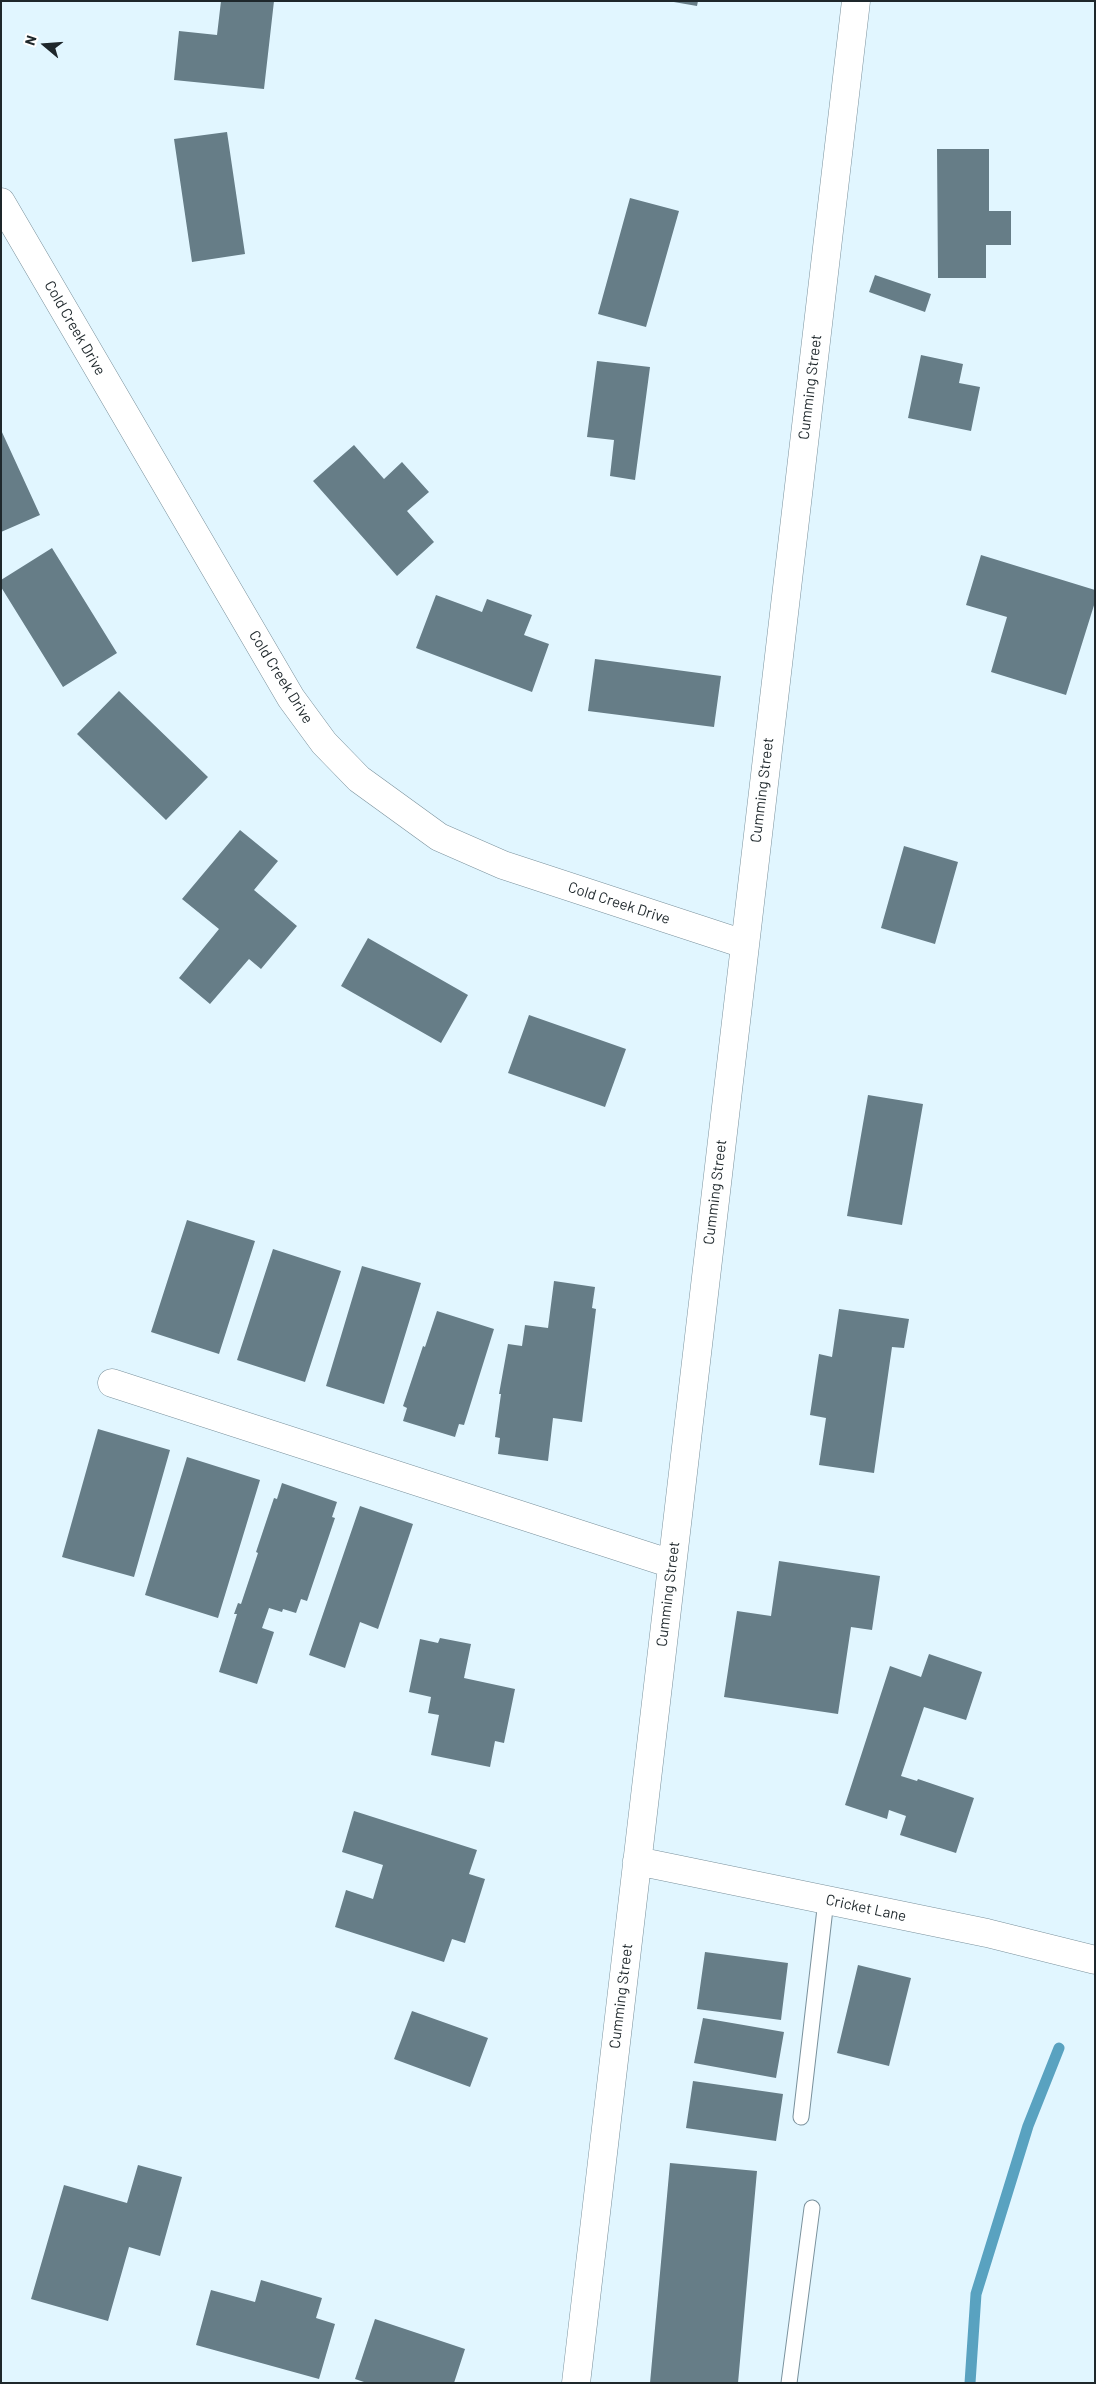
<!DOCTYPE html>
<html>
<head>
<meta charset="utf-8">
<style>
  body { margin:0 }
  #map { position:relative; width:1096px; height:2384px; overflow:hidden; background:#e1f6ff; font-family:Barlow,sans-serif }
  canvas { display:block }
  .frame { position:absolute; inset:0; border:2px solid #1e272b; pointer-events:none }
  .north { position:absolute; left:20px; top:20px; width:50px; height:50px; -webkit-text-stroke:4px #fff; paint-order:stroke; rotate:288deg; font-size:14px; font-weight:700; line-height:20px; text-align:center; color:#1e272b }
  .north::after { content:''; display:block; margin:auto; width:18px; height:22px; background:#1e272b; clip-path:polygon(50% 0,100% 100%,50% 72%,0 100%) }
</style>
</head>
<body>
<div id="map">
<canvas width="1096" height="2384"></canvas>
<div class="frame"></div>
<div class="north">N</div>
</div>
<script>
const g = document.querySelector('canvas').getContext('2d');
g.lineJoin = 'round';
function stroke(path, color, width, dash) { g.strokeStyle = color; g.lineWidth = width; g.lineCap = dash ? 'butt' : 'round'; g.setLineDash(dash || []); g.stroke(path); }
function fillPath(path, color) { g.fillStyle = color; g.fill(path, 'evenodd'); }
function write(font, color, halo, rows, align = 'center') {
  g.font = font + ' Barlow,sans-serif'; g.lineWidth = 4.5; g.setLineDash([]); g.textBaseline = 'middle'; g.strokeStyle = halo; g.fillStyle = color; for (const [text, x, y, turn = 0] of rows) {
    g.save(); g.translate(x, y); g.rotate((+turn || 0) * Math.PI / 180); g.textAlign = isNaN(turn) ? turn : align; if (halo) g.strokeText(text, 0, 0); g.fillText(text, 0, 0); g.restore();
  }
}
stroke(new Path2D(`
  M970,2383L976,2294L1028,2126L1059,2048`), '#59a2c0', 11);
fillPath(new Path2D(`
  M221,1H274L264,89L174,80L179,31L217,35Z
  M668,1H698L697,6Z
  M227,132L245,254L192,262L174,139Z
  M937,149H989V211H1011V245H986V278H938Z
  M630,198L679,211L646,327L598,314Z
  M875,275L931,294L925,312L869,292Z
  M921,355L963,364L959,383L980,387L971,431L908,418Z
  M597,361L650,367L635,480L610,476L614,440L587,437Z
  M1,430L40,515L1,532Z
  M354,445L384,479L402,462L429,492L407,511L434,542L397,576L313,481Z
  M52,548L117,653L63,687L1,587V580Z
  M981,555L1095,590V602L1066,695L991,672L1007,617L966,605Z
  M436,595L482,612L487,599L532,615L524,635L549,644L532,692L416,648Z
  M595,659L721,676L714,727L588,711Z
  M119,691L208,777L166,820L77,734Z
  M240,830L278,861L254,890L297,926L261,969L249,959L210,1004L179,978L219,929L182,899Z
  M904,846L958,862L935,944L881,928Z
  M368,938L468,995L441,1043L341,986Z
  M529,1015L626,1049L605,1107L508,1073Z
  M868,1095L923,1104L902,1225L847,1216Z
  M187,1220L255,1241L219,1354L151,1332Z
  M273,1249L341,1271L305,1382L237,1360Z
  M362,1266L421,1283L384,1404L326,1386Z
  M554,1281L595,1287L592,1308L596,1309L582,1422L553,1418L548,1461L498,1454L500,1438L495,1437L501,1394H499L508,1344L522,1346L525,1325L548,1328Z
  M839,1309L909,1319L904,1348L892,1347L874,1473L819,1465L826,1418L810,1415L819,1354L832,1357Z
  M437,1311L494,1329L464,1425L459,1424L455,1437L403,1421L407,1408L403,1406L423,1346L425,1347Z
  M98,1429L170,1450L134,1577L62,1557Z
  M187,1457L260,1480L218,1618L145,1595Z
  M282,1483L337,1502L332,1517L335,1518L307,1601L301,1599L296,1613L283,1609L282,1612L269,1608L262,1628L274,1632L257,1684L219,1672L237,1614H234L238,1603L241,1604L258,1553L256,1552L274,1498L277,1499Z
  M360,1506L413,1524L378,1629L360,1622L345,1668L309,1655Z
  M779,1561L880,1576L872,1630L851,1627L838,1714L724,1697L737,1611L771,1616Z
  M440,1638L471,1644L464,1678L515,1689L504,1743L495,1741L490,1767L431,1755L439,1715L428,1713L431,1697L409,1692L420,1639L438,1643Z
  M929,1654L982,1672L966,1720L924,1707L901,1776L917,1781L918,1779L974,1798L956,1853L900,1835L906,1816L889,1810L887,1819L845,1805L890,1666L921,1677Z
  M354,1811L477,1850L469,1874L485,1879L465,1943L452,1939L444,1962L335,1927L346,1890L373,1899L383,1865L342,1852Z
  M705,1952L788,1963L781,2020L697,2009Z
  M858,1965L911,1978L889,2066L837,2053Z
  M412,2011L488,2038L470,2087L394,2059Z
  M703,2018L784,2032L776,2078L694,2063Z
  M693,2081L783,2094L776,2141L686,2128Z
  M670,2163L757,2171L738,2383H650Z
  M138,2165L182,2177L160,2256L129,2247L108,2321L31,2299L64,2185L127,2203Z
  M261,2280L322,2298L316,2318L335,2324L319,2379L196,2345L211,2290L255,2302Z
  M375,2319L465,2349L454,2383H367L355,2379Z`), '#667d87');
const service = new Path2D(`
  M801,2117L826,1900
  M789,2383L812,2208`);
const minor = new Path2D(`
  M1,202L291,698L324,743L359,779L439,837L503,865L744,944
  M112,1383L672,1564
  M637,1861L987,1933L1095,1960
  M576,2383L856,1`);
stroke(service, '#7a919c', 17);
stroke(minor, '#7a919c', 29);
stroke(service, '#fff', 15);
stroke(minor, '#fff', 28);
write('15px', '#1e272b', '#fff', [
  ["Cold Creek Drive",75,328,60],
  ["Cumming Street",810,387,-83],
  ["Cold Creek Drive",281,677,58],
  ["Cumming Street",762,790,-83],
  ["Cold Creek Drive",619,903,18],
  ["Cumming Street",715,1192,-83],
  ["Cumming Street",668,1594,-83],
  ["Cricket Lane",866,1908,12],
  ["Cumming Street",621,1996,-83]
]);
</script>
</body>
</html>
